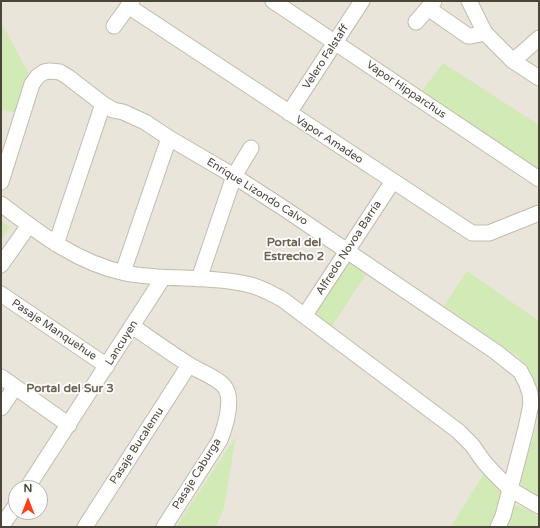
<!DOCTYPE html>
<html>
<head>
<meta charset="utf-8">
<style>
  body { margin:0 }
  #map { position:relative; width:540px; height:528px; overflow:hidden; background:#f6f3ec; font-family:"Varela Round",sans-serif }
  canvas { display:block }
  .frame { position:absolute; inset:0; border:2px solid #4b4439; pointer-events:none }
  .north { position:absolute; left:8px; top:480px; width:40px; height:40px; box-sizing:border-box; background:#fff; border:1px solid #b7b4b0; border-radius:50%; rotate:0deg; font-size:11px; font-weight:700; line-height:16px; text-align:center; color:#4b4439 }
  .north::after { content:''; display:block; margin:auto; width:14px; height:18px; background:#fc3f1d; clip-path:polygon(50% 0,100% 100%,50% 72%,0 100%) }
</style>
</head>
<body>
<div id="map">
<canvas width="540" height="528"></canvas>
<div class="frame"></div>
<div class="north">N</div>
</div>
<script>
const g = document.querySelector('canvas').getContext('2d');
g.lineJoin = 'round';
function fillPath(path, color) { g.fillStyle = color; g.fill(path, 'evenodd'); }
function stroke(path, color, width, dash) { g.strokeStyle = color; g.lineWidth = width; g.lineCap = dash ? 'butt' : 'round'; g.setLineDash(dash || []); g.stroke(path); }
function write(font, color, halo, rows, align = 'center') {
  g.font = font + ' "Varela Round",sans-serif'; g.lineWidth = 3.5; g.setLineDash([]); g.textBaseline = 'middle'; g.strokeStyle = halo; g.fillStyle = color; for (const [text, x, y, turn = 0] of rows) {
    g.save(); g.translate(x, y); g.rotate((+turn || 0) * Math.PI / 180); g.textAlign = isNaN(turn) ? turn : align; if (halo) g.strokeText(text, 0, 0); g.fillText(text, 0, 0); g.restore();
  }
}
fillPath(new Path2D(`
  M1,1H539V527H1ZM16,488H40V512H16Z`), '#eae5da');
fillPath(new Path2D(`
  M1,22L29,74L15,112L1,110Z
  M443,63L539,125V169L422,91Z
  M1,221L10,227L1,240Z
  M351,261L368,271L332,326L317,315L316,310L347,263Z
  M467,271L539,321V394C535,378 530,369 519,357L444,306Z
  M539,411V497C531,493 522,490 520,480L535,432Z
  M236,436L224,508L216,527H176Z
  M485,472C490,478 498,485 501,492C505,502 495,517 491,527H455L452,525Z
  M515,506C523,506 533,512 539,518V527H505L513,507Z`), '#d2eab5');
const minor = new Path2D(`
  M273,1L539,179
  M469,1L485,33L513,61L539,78
  M128,6L472,233H489L539,213
  M428,8L468,36H471L485,33
  M416,22L434,1
  M114,26L132,1
  M513,61L539,38
  M289,113L362,1
  M1,182L32,84L38,76L44,72L50,71L60,72L68,77L103,104L113,110L123,112L145,122L169,138L234,176L285,209L496,352L520,371L526,382L530,393L531,404L526,428L503,516L498,527
  M1,204C39,233 77,263 125,273C165,281 206,275 246,284C259,286 270,293 282,299L458,431L472,445L484,462L494,473L510,489L539,506
  M56,244L103,104
  M1,265L29,225
  M123,272L169,138
  M199,279L234,176L251,148
  M1,294L107,366
  M305,315L393,181
  M132,326C151,339 169,352 188,364C198,371 221,379 226,389C233,402 225,427 220,440L164,527
  M1,377L69,425
  M1,408L15,387
  M27,488L163,278
  M1,527L16,505
  M85,527L189,365`);
stroke(minor, '#c2bbae', 17);
stroke(minor, '#fff', 15);
write('11px', '#4b4439', '#fff', [
  ["Velero Falstaff",326,57,-57],
  ["Vapor Hipparchus",406,90,34],
  ["Vapor Amadeo",329,140,33],
  ["Enrique Lizondo Calvo",257,192,32],
  ["Alfredo Novoa Barría",349,248,-57],
  ["Pasaje Manquehue",54,330,34],
  ["Lancuyen",122,343,-58],
  ["Pasaje Bucalemu",137,446,-57],
  ["Pasaje Caburga",197,474,-58]
]);
write('bold 12px', '#6e6250', '#fff', [
  ["Portal del",294,243],
  ["Estrecho 2",294,257],
  ["Portal del Sur 3",70,389]
]);
</script>
</body>
</html>
